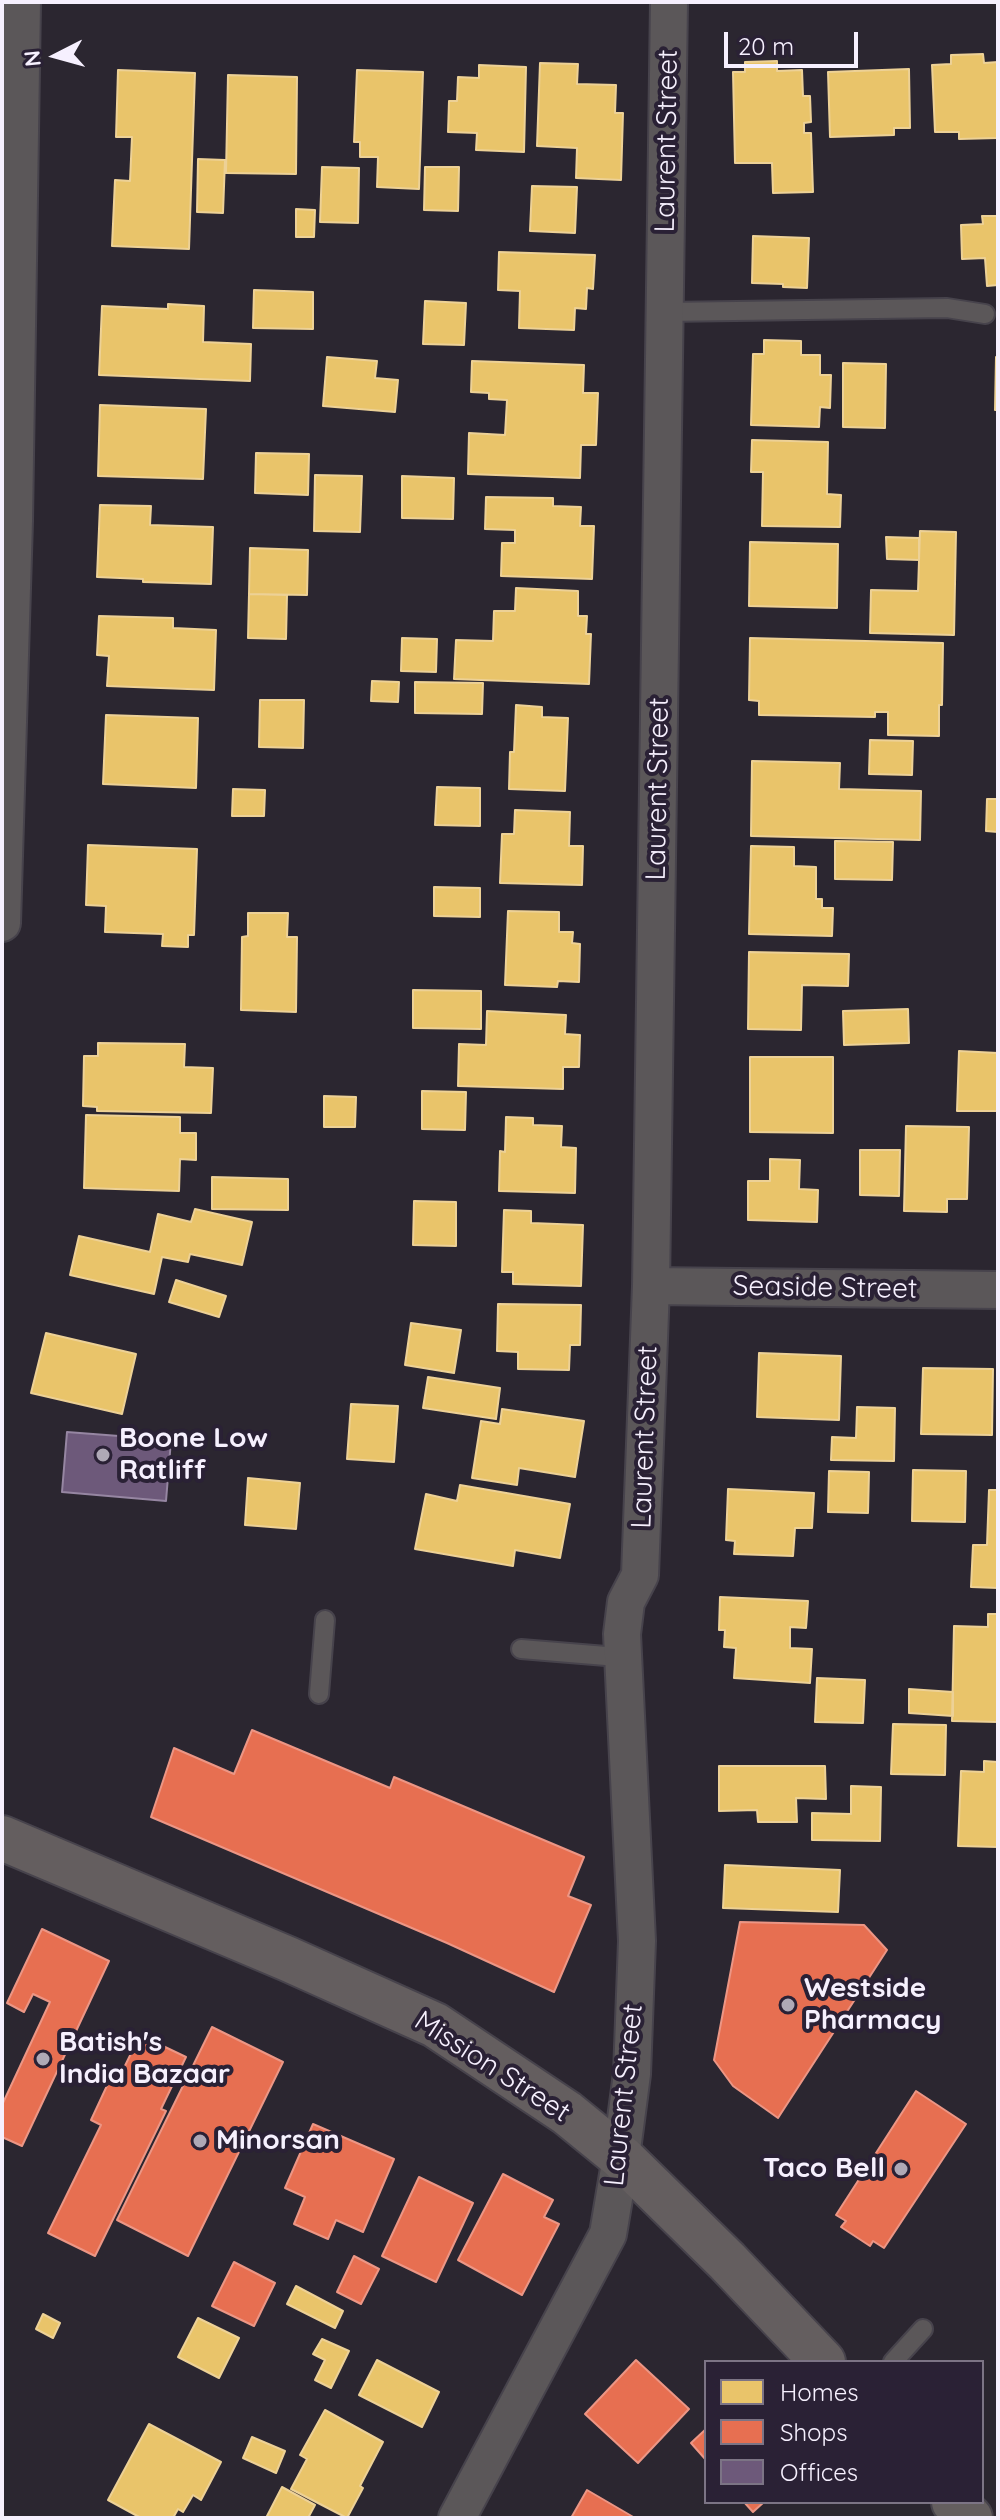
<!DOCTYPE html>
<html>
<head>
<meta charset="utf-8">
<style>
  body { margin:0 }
  #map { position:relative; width:1000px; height:2520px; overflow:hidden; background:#2b2630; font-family:Quicksand,sans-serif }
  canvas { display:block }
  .frame { position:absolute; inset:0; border:4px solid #f6f0fe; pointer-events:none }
  .legend { position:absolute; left:704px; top:2360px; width:280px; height:144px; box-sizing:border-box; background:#2a2135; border:2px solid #7c7485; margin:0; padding:10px 14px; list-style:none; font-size:24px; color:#f6f0fe }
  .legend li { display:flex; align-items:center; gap:16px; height:40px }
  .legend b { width:40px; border:2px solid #7c7485 }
  .north { position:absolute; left:16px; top:16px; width:80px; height:80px; -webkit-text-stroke:6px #2a2135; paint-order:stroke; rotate:264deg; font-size:22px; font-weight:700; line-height:32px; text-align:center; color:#f6f0fe }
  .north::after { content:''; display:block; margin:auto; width:28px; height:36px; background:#f6f0fe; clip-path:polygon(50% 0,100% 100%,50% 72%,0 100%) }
  .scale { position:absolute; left:724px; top:32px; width:134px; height:36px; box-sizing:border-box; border:4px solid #f6f0fe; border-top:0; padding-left:10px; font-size:24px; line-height:28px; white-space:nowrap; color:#f6f0fe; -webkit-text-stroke:6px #2a2135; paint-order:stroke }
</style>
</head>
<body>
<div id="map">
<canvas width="1000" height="2520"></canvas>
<div class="frame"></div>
<ul class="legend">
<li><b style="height:22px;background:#e9c46a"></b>Homes</li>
<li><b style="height:22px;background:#e76f51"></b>Shops</li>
<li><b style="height:22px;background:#6d597a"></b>Offices</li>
</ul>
<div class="north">N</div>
<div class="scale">20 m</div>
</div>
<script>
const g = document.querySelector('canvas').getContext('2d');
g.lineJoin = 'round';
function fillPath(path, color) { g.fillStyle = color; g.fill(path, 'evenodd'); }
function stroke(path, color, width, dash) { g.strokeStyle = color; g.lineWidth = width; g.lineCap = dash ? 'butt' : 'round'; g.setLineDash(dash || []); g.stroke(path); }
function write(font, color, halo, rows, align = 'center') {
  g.font = font + ' Quicksand,sans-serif'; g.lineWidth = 8; g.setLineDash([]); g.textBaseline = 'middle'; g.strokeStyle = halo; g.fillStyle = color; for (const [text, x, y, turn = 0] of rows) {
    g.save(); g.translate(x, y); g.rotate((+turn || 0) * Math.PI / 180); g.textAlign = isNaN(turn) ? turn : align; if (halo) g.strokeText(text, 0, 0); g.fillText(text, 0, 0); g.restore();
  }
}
const homes = new Path2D(`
  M983,54L984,63L998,62V138L959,139V132H935L932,65L951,64V55Z
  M777,61V71L802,70L803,96H810L811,122L804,123V133H811L813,192L773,193L772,163H735L733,72H745V62Z
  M540,63L578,64L577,84L616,85L615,113H623L621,180L576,178L577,148L537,146Z
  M479,65L526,67L524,152L476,150L477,133L448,132L449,101H457L458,77L479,78Z
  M909,69L910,128H894V135L830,137L828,72Z
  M118,70L195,73L189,249L112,246L115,180L130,181L132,137H116Z
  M357,70L423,72L419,189L377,187L378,157H360V142H354Z
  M228,75L297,77L296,174L226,173Z
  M198,159L225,160L223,213L197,212Z
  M322,167L359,168L358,223L320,222Z
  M425,167H459L458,211L424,210Z
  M532,186L577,187L575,233L530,231Z
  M296,209L315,210L314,237H296Z
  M982,216H998V285L987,286L985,258L962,259L961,225L983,224Z
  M753,236L809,238L807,288L783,287V284L752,283Z
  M499,252L595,255L593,289L587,288L586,309L575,308L574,330L519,328L520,291L498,290Z
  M254,290L313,292V329L253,328Z
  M425,301L466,303L464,345L423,344Z
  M168,304L204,306L203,342L251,344L250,381L99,375L102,306L168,309Z
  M764,340L801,341V355H820V375H831L830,408L820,407L819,427L751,425L753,354H764Z
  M327,357L377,361L375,378L398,380L395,412L323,406Z
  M996,357H998V410H995Z
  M472,361L584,365L583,393H598L596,445H581L580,478L468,474L469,433L505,435L507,400L489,399V393L471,392Z
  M843,363L886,364L885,428L843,427Z
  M100,405L206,409L203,479L98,476Z
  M752,440L828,442L827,494L841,495L840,527L762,526L763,472H751Z
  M256,453L309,454L308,495L255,493Z
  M315,475L362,476L360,532L314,531Z
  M402,476L454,478L453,519L402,518Z
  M486,497L553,498V506L581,507L580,526H594L592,579L501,576L502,543H515V530L485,529Z
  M100,505L151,506L150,525L213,527L211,584L143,582V579L97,577Z
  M920,531L956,532L954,635L870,633L871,590L918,591Z
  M886,537L919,538V560L887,559Z
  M750,542L838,544L837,608L749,606Z
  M250,548L308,550L307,595L249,594Z
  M516,588L578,591V616H587L586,634H591L589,684L454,679L456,640L493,641L494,611H515Z
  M249,594L287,595L286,639L248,638Z
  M99,616L173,618V628L216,630L214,690L107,686L109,656L97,655Z
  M402,638L437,639L436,672L401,671Z
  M750,638L943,643L942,705H939V736L888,735V712H875V717L759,715V701L749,700Z
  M372,681L399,682L398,702L371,701Z
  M415,682L483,683L482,714L415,713Z
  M260,700H304L303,748L259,747Z
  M516,705L542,707V717L568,718L565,791L509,789L510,752H514Z
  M106,715L198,718L196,788L103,784Z
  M870,740L913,741L912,775L869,774Z
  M752,761L840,763L839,789L921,791L920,840L751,836Z
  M437,787L480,788V826L435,825Z
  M233,789L265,790L264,816H232Z
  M987,799H998V832L986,831Z
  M515,810L570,812L569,846H583L582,885L500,883L502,834H514Z
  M835,841L893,842L892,880L835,879Z
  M88,845L197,849L194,935H188V947L162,946L163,934L105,932L106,906L86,905Z
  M751,846L794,847V866L816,867V899H822V908H833L832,936L749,934Z
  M434,887L480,888V917L434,916Z
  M508,911L559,912V932H573L572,943L580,944L579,982L558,981L557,987L505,985Z
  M248,913H288L287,937H297L296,1012L241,1010L242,937L248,936Z
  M749,952L849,954L848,986L802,985L801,1030L748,1029Z
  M413,990L481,991V1029L413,1028Z
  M908,1009L909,1043L844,1045L843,1011Z
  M487,1011L566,1015L565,1034L580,1035L579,1067H563V1089L458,1086L459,1044L486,1045Z
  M98,1043L185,1044L184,1067L213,1068L211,1113L97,1111V1107L83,1106L84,1056H98Z
  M959,1051L998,1053V1111H957Z
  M750,1057H833V1133L750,1132Z
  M422,1091L466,1092L465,1130L422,1129Z
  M324,1096L356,1097L355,1127H324Z
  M86,1115L180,1117V1133H196V1160L180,1159L179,1191L84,1188Z
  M506,1117L533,1118V1125L562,1126L561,1147L576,1148L575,1193L499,1191L500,1151L505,1152Z
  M906,1126L969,1127L967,1199H947V1212L904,1211Z
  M860,1150H900L899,1196L860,1195Z
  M770,1159L800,1160L799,1189L818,1190L817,1222L748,1220V1181H770Z
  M212,1177L288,1179V1210L212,1209Z
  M414,1201L456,1202V1246L413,1245Z
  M195,1209L252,1222L242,1265L190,1254L188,1262L162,1257L154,1294L70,1275L79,1236L150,1252L158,1214L191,1222Z
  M504,1210L531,1211V1223L583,1225L581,1286L513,1284V1272H502Z
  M176,1280L226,1296L219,1317L169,1302Z
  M498,1304L581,1305L580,1345H570L569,1370L518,1369V1352L497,1351Z
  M411,1323L461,1330L454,1373L405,1365Z
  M46,1333L136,1354L122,1414L31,1393Z
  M759,1353L841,1356L839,1420L757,1417Z
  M923,1368L993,1369L992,1435L921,1434Z
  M428,1377L500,1388L496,1419L423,1408Z
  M351,1404L398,1406L394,1462L347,1459Z
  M857,1407L895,1408L894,1461L831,1460L832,1437L856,1438Z
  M502,1409L584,1421L575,1477L519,1468L517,1485L472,1478L481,1421L500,1424Z
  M913,1470L966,1471L965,1522L912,1521Z
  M829,1471L869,1472L868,1513L828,1512Z
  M248,1478L300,1483L296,1529L245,1525Z
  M460,1485L570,1504L560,1558L515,1550L513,1566L415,1549L426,1494L457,1501Z
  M728,1489L814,1493L812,1528H795L793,1556L734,1554L735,1541L726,1540Z
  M989,1490H998V1588L971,1587L973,1545H987Z
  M720,1597L808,1601L806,1628L790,1627V1648L812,1649L810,1683L734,1678L736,1648L724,1647L725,1630H719Z
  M988,1614H998V1722L952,1721L954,1626L988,1627Z
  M817,1678L865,1680L863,1723L815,1722Z
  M909,1689L953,1692V1716L909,1713Z
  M893,1724L946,1725L945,1775L891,1774Z
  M984,1761L998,1762V1847L958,1846L961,1771L984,1772Z
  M719,1766H825L826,1799L796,1798L797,1822H758L757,1810L719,1811Z
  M851,1786L881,1787L880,1841L812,1840V1813L851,1814Z
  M725,1865L840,1870L838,1912L723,1908Z
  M296,2286L343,2311L335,2328L287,2304Z
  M43,2314L60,2323L53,2338L36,2329Z
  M198,2318L239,2338L219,2378L178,2357Z
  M322,2339L349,2351L331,2388L315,2380L325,2360L313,2354Z
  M377,2360L439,2392L422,2427L359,2395Z
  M325,2410L383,2442L360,2486L363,2488L347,2518L291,2489L307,2459L300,2455Z
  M149,2424L221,2462L201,2500L193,2495L183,2512L178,2509L173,2518H141L108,2500Z
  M252,2437L285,2451L276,2473L243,2458Z
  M282,2487L315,2505L308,2518H266Z`);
fillPath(homes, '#e9c46a');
stroke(homes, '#edd196', 2);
const shops = new Path2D(`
  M252,1730L390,1788L394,1777L584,1857L568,1896L591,1905L554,1992L447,1943L151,1817L174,1748L234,1774Z
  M740,1922L864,1925L887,1950L778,2118L733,2086L714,2060Z
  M42,1929L109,1961L22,2146L2,2137V2105L50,2002L33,1994L24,2012L7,2003Z
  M212,2027L283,2062L188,2256L117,2220Z
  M140,2035L186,2057L161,2109L166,2111L95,2256L48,2233L101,2125L91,2120L112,2075L119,2078Z
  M916,2091L966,2124L884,2248L873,2241L870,2246L841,2227L846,2221L836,2215Z
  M313,2124L394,2159L363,2232L336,2220L328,2239L294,2224L305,2197L285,2188Z
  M503,2174L553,2200L544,2217L559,2224L522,2295L458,2260Z
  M419,2177L473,2203L436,2282L382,2256Z
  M354,2256L379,2269L361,2304L337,2292Z
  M234,2262L275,2283L254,2326L212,2306Z
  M636,2360L689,2409L638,2463L585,2414Z
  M706,2429V2460L691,2443Z
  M587,2490L635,2518H571Z
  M744,2502H764L753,2512Z`);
fillPath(shops, '#e76f51');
stroke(shops, '#ec9685', 2);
const offices = new Path2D(`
  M67,1432L171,1440L166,1501L62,1492Z`);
fillPath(offices, '#6d597a');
stroke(offices, '#9686a2', 2);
const service = new Path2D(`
  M665,312L947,308L985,314
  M521,1649L606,1656
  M319,1694L325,1620
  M893,2362L923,2329`);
const minor = new Path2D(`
  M2,923L14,521L22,2
  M651,1286L998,1290
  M457,2518L608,2234L621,2157L632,2074L637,1941L622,1634L626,1602L640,1575L651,1286L669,2`);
const trunk = new Path2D(`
  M2,1838L288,1959L435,2025L567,2113L621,2157L727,2261L823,2362
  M954,2502L970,2518`);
stroke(service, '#47434c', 22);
stroke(minor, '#47434c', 40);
stroke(trunk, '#47434c', 48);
stroke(service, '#5b5759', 18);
stroke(minor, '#5b5759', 36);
stroke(trunk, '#645e5f', 44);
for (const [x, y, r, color] of [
  [103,1455,8,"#afa9b6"],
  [788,2005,8,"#afa9b6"],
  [43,2059,8,"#afa9b6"],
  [200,2141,8,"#afa9b6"],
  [901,2169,8,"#afa9b6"]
]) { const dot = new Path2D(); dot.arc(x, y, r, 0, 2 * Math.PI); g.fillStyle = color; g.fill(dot); stroke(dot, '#2a2135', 3); }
write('28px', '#f6f0fe', '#2a2135', [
  ["Laurent Street",667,141,-89],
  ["Laurent Street",658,789,-89],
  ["Seaside Street",825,1288,1],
  ["Laurent Street",645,1437,-88],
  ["Mission Street",492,2067,33],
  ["Laurent Street",624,2095,-84]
]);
write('bold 28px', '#f6f0fe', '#2a2135', [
  ["Boone Low",119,1439],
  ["Ratliff",119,1471],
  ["Westside",804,1989],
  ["Pharmacy",804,2021],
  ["Batish's",59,2043],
  ["India Bazaar",59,2075],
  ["Minorsan",216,2141],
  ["Taco Bell",885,2169,"right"]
], 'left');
</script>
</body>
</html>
